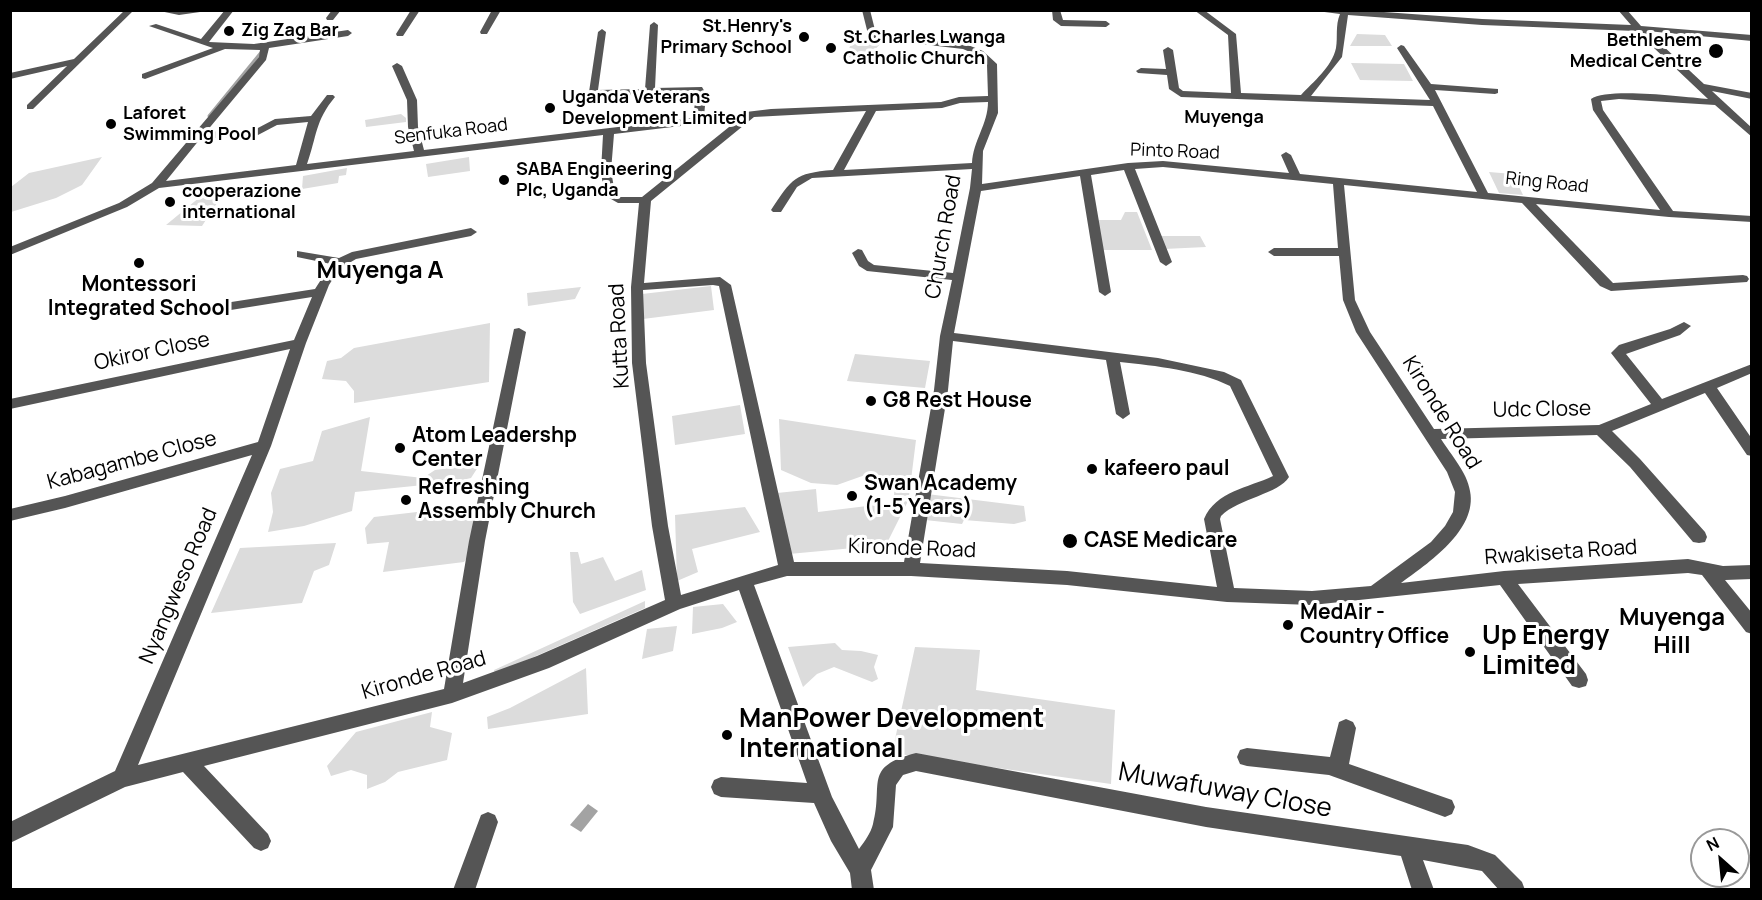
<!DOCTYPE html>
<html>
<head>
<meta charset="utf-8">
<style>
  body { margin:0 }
  #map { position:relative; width:1762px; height:900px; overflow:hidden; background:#fff; font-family:Manrope,sans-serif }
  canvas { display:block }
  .frame { position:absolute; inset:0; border:12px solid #000; pointer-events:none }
  .north { position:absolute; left:1690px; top:828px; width:60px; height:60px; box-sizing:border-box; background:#fff; border:2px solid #999; border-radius:50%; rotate:333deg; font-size:16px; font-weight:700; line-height:24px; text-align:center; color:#000 }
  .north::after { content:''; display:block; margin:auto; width:21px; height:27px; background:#000; clip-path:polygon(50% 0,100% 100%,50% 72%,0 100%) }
</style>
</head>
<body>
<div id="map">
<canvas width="1762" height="900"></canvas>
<div class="frame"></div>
<div class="north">N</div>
</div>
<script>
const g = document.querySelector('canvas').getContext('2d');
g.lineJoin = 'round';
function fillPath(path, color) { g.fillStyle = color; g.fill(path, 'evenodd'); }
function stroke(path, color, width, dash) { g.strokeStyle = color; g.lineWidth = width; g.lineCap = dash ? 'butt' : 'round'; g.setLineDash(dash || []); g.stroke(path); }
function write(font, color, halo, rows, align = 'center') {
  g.font = font + ' Manrope,sans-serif'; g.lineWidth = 6; g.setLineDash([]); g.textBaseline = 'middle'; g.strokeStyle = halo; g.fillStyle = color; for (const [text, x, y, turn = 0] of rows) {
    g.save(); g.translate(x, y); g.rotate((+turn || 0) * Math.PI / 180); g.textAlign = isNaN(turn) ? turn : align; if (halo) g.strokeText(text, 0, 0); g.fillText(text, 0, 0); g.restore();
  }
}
fillPath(new Path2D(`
  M1357,34L1385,35L1392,46H1350Z
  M853,38L884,40L867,58L846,57Z
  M1351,63L1404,64L1413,81L1360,80Z
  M401,114L406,118V122L366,127L365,120Z
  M102,157L82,185L56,198L11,212V187L29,173Z
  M469,157L470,171L428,177L426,164Z
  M347,168L346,175L339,176L338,183L302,189L303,176Z
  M1489,172L1513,174L1523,195L1499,193Z
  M200,197H221L202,226L166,225Z
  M1125,212H1137L1152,250H1102L1098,220H1121Z
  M1158,236H1200L1206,247L1164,249Z
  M711,286L714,310L643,319L642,294Z
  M581,287L575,299L528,306L527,293Z
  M490,323L489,382L354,403V391L346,381L322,379L327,361L341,358L354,348Z
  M855,354L930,361L925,388L847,381Z
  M740,405L745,434L675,445L672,416Z
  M370,417L361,471L423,478L435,470L480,464L471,478L453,482L355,492L352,511L304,526L268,532L273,512L271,493L280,469L313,461L322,431Z
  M779,419L916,440L909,496L894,495L895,483L868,474L837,485L811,483L781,470Z
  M816,489L818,512L908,501L886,545L789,554L777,493Z
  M927,494L1024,506L1026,521L1014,524L964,520L962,524L925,520Z
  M477,505L474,548L464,562L383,572L389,542L367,544L365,528L374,517Z
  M745,507L760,532L692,549L698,572L677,581L675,515Z
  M336,543L329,565L314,571L302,603L211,613L240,548Z
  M570,552H578L581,564L603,557L615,581L642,570L646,590L580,614L573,602Z
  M645,601V608L495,674L494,670Z
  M723,604L737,622L722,628L692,634L693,607Z
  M677,626L673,651L642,659L647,629Z
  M835,643L842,650L861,651L878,655L874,667L878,679L872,682L834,667L817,674L803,687L788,647Z
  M915,647L980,650L976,690L1115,710L1111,784L892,753Z
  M586,668L588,714L488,729L487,717L510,708Z
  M432,712L430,727L452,733L447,760L398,772L385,782L367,789V775L351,770L331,776L327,766L356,732Z`), '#dcdcdc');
fillPath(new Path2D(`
  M588,804L598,811L581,832L570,825Z`), '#a3a3a3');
stroke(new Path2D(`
  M209,116L263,50`), '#a3a3a3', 3);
fillPath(new Path2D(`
  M125,10H134L33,109H27V105L67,66L10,79V73L74,59Z
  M155,10H214L179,15Z
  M225,10H234L209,42L254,44L348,30L352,33L348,36L269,48L266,60L206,132L256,129L275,119L311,116L327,95H333L335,97C315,121 317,136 307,164L414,151L408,127L407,100L392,66L397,63L402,66L417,100L418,127L424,150L694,118L695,92L599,97L589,92L598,32L602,29L606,32L598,90L645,89L650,25L654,22L658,25L655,88L702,87L706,94L704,117L771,109L941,102L959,97L988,96L987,65L977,55L963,49L869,38L862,10H870L876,34L968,45L983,51L997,64L998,113L983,151L982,184L1128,163L1163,161L1289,173L1281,155L1286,152L1291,155L1300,174L1477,192L1433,106L1181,97L1169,89L1167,75L1138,73L1136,71L1141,68L1166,69L1163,50L1168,47L1173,50L1179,88L1183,91L1231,93L1228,35L1194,10H1204L1236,34L1241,93L1301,95C1313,82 1332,67 1336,48C1338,37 1335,26 1340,14L1309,10H1356L1482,19L1631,25L1618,10H1627L1641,26L1752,35V41L1647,31L1704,84L1752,93V99L1712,91L1752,128V137L1715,105L1619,99L1601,101L1603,110L1673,211L1752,216V222L1669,217L1536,204L1613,283L1743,275L1747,276L1749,279L1747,282L1611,291L1600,286L1522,203L1344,185L1355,300L1370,332L1434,429L1599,425L1651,404L1611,353L1619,345L1670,329L1684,322L1691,326L1680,335L1626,354L1662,399L1752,364V373L1717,388L1752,439V456L1747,455L1705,393L1612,431L1640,459L1705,532L1707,537L1705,542L1699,543L1693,542L1630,467L1597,435L1441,439C1451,455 1467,472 1470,491C1478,530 1427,564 1401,583L1504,571L1688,559L1723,566L1752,565V579L1725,580L1752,613V634L1746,632L1702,575L1688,573L1518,584L1586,674L1588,680L1586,686L1579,688L1572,686L1500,585L1312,605L1227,602L1067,585L911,576H787L754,585L832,797L859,849C864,842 871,833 873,824C884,784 862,767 916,753L1206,807L1468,845L1495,855L1522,882L1525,890H1499L1482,871L1423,860L1434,890H1412L1401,856L1206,827L916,771L903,775L896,785L893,827L871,870L874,890H852L850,873L831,841L814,803L721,797L714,794L711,787L714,780L721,777L807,783L739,590L680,609L549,668L452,703L204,766L268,834L271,841L268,848L261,851L254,848L183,772L125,787L10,843V822L115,771L252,455L65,508L10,521V509L65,496L258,442L290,349L10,409V399L294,340L312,297L212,313L206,309L212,305L315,289L331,264L297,257V251L339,258L352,252L471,228L477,232L471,236L356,259L339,269L329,285L306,343L271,446L138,765L444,689L469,541L514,329L519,328L526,332L485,541L463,683L537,656L665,600L652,526L632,363L631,287L639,203H618L604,195L601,171L603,135L159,188L127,207L10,255V247L119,203L152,183L259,57L260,50L225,49L145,79L142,78V74L213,48L149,26L156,24L201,39ZM1348,15L1482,25L1636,31L1708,99C1685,97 1607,87 1591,99L1593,110L1660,210L1488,193L1435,90L1495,94L1498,93V89L1431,84L1404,46L1401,45L1397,48L1430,100L1311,96L1342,57ZM988,102C988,124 973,141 972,163L844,170L876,111L942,108L960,103ZM866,111L833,170C794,173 792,179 771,210L773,212H781L797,187L812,178L972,169L970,188L953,273L874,265L868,261L862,250L858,249L852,253L859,266L867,271L952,280L940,336L934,390L904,562H794L731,285L720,277L644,283L651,201L754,117ZM739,119L642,197H620L615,193L611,171L614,134ZM308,122L296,165L166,181L200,139L258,135L277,125ZM1163,167L1333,184L1338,248H1274L1268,252L1274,256H1339L1343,300L1356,332L1447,472L1455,492L1453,512L1445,526L1431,542L1371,586L1312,591L1234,588L1220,519L1221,516C1239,498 1279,494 1289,477L1241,380L1224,372L1158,358L954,333L981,191L1080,176L1099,292L1105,296L1111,292L1091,175L1124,170L1160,262L1166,266L1172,262L1135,169ZM713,285L719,286L778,565L681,595L668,526L646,363L643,290ZM953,341L1106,360L1116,414L1123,419L1130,414L1120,362C1156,366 1198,370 1230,386L1273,476C1248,488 1216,491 1204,519L1217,587L1067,571L920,563L948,390Z
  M332,10H341L333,20H327L326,18Z
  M411,10H420L403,36H397L396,34Z
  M492,10H501L487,34H481L480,32Z
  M1052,10H1060L1063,20L1106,21L1110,24L1106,27L1061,26L1053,20Z
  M1346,719L1353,722L1356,728L1349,764L1452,800L1455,807L1452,814L1445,817L1329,775L1247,766L1240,764L1237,757L1240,750L1247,748L1330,757L1339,722Z
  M488,812L495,815L498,822L475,890H453L481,815Z`), '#555');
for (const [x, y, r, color] of [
  [229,31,6,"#000"],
  [804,37,6,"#000"],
  [831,48,6,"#000"],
  [1716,51,8,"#000"],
  [550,108,6,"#000"],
  [111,124,6,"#000"],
  [504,180,6,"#000"],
  [170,202,6,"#000"],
  [139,263,6,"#000"],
  [871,401,6,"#000"],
  [400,448,6,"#000"],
  [1092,469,6,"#000"],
  [852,496,6,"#000"],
  [406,500,6,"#000"],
  [1070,541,8,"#000"],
  [1288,625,6,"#000"],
  [1470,652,6,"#000"],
  [727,735,6,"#000"]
]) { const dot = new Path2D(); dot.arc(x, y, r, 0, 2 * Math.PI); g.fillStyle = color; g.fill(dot); stroke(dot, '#fff', 2); }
write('bold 18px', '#000', '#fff', [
  ["St.Henry's",792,27,"right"],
  ["Primary School",792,48,"right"],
  ["Zig Zag Bar",241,31],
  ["St.Charles Lwanga",843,38],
  ["Catholic Church",843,59],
  ["Bethlehem",1702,41,"right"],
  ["Medical Centre",1702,62,"right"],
  ["Uganda Veterans",562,98],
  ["Development Limited",562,119],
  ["Laforet",123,114],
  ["Swimming Pool",123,135],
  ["SABA Engineering",516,170],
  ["Plc, Uganda",516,191],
  ["cooperazione",182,192],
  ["international",182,213]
], 'left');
write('bold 18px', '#000', '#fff', [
  ["Muyenga",1224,118]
]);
write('18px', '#000', '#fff', [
  ["Senfuka Road",451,132,-7],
  ["Pinto Road",1175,152,2],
  ["Ring Road",1547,183,6]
]);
write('21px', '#000', '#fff', [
  ["Church Road",944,237,-80],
  ["Kutta Road",620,336,-93],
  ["Okiror Close",152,352,-12],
  ["Udc Close",1542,410,-1],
  ["Kironde Road",1441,413,58],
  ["Kabagambe Close",132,461,-15],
  ["Kironde Road",912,549,2],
  ["Rwakiseta Road",1561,553,-4],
  ["Nyangweso Road",179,586,-67],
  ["Kironde Road",424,676,-16]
]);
write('bold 21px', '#000', '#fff', [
  ["Montessori",139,285,"center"],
  ["Integrated School",139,309,"center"],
  ["G8 Rest House",883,401],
  ["Atom Leadershp",412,436],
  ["Center",412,460],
  ["kafeero paul",1104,469],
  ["Swan Academy",864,484],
  ["(1-5 Years)",864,508],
  ["Refreshing",418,488],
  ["Assembly Church",418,512],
  ["CASE Medicare",1084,541],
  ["MedAir -",1300,613],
  ["Country Office",1300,637]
], 'left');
write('bold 24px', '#000', '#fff', [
  ["Muyenga A",380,271],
  ["Muyenga",1672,618],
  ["Hill",1672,646]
]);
write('bold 26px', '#000', '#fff', [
  ["Up Energy",1482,637],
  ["Limited",1482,667],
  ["ManPower Development",739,720],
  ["International",739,750]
], 'left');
write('26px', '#000', '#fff', [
  ["Muwafuway Close",1225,791,10]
]);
</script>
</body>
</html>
